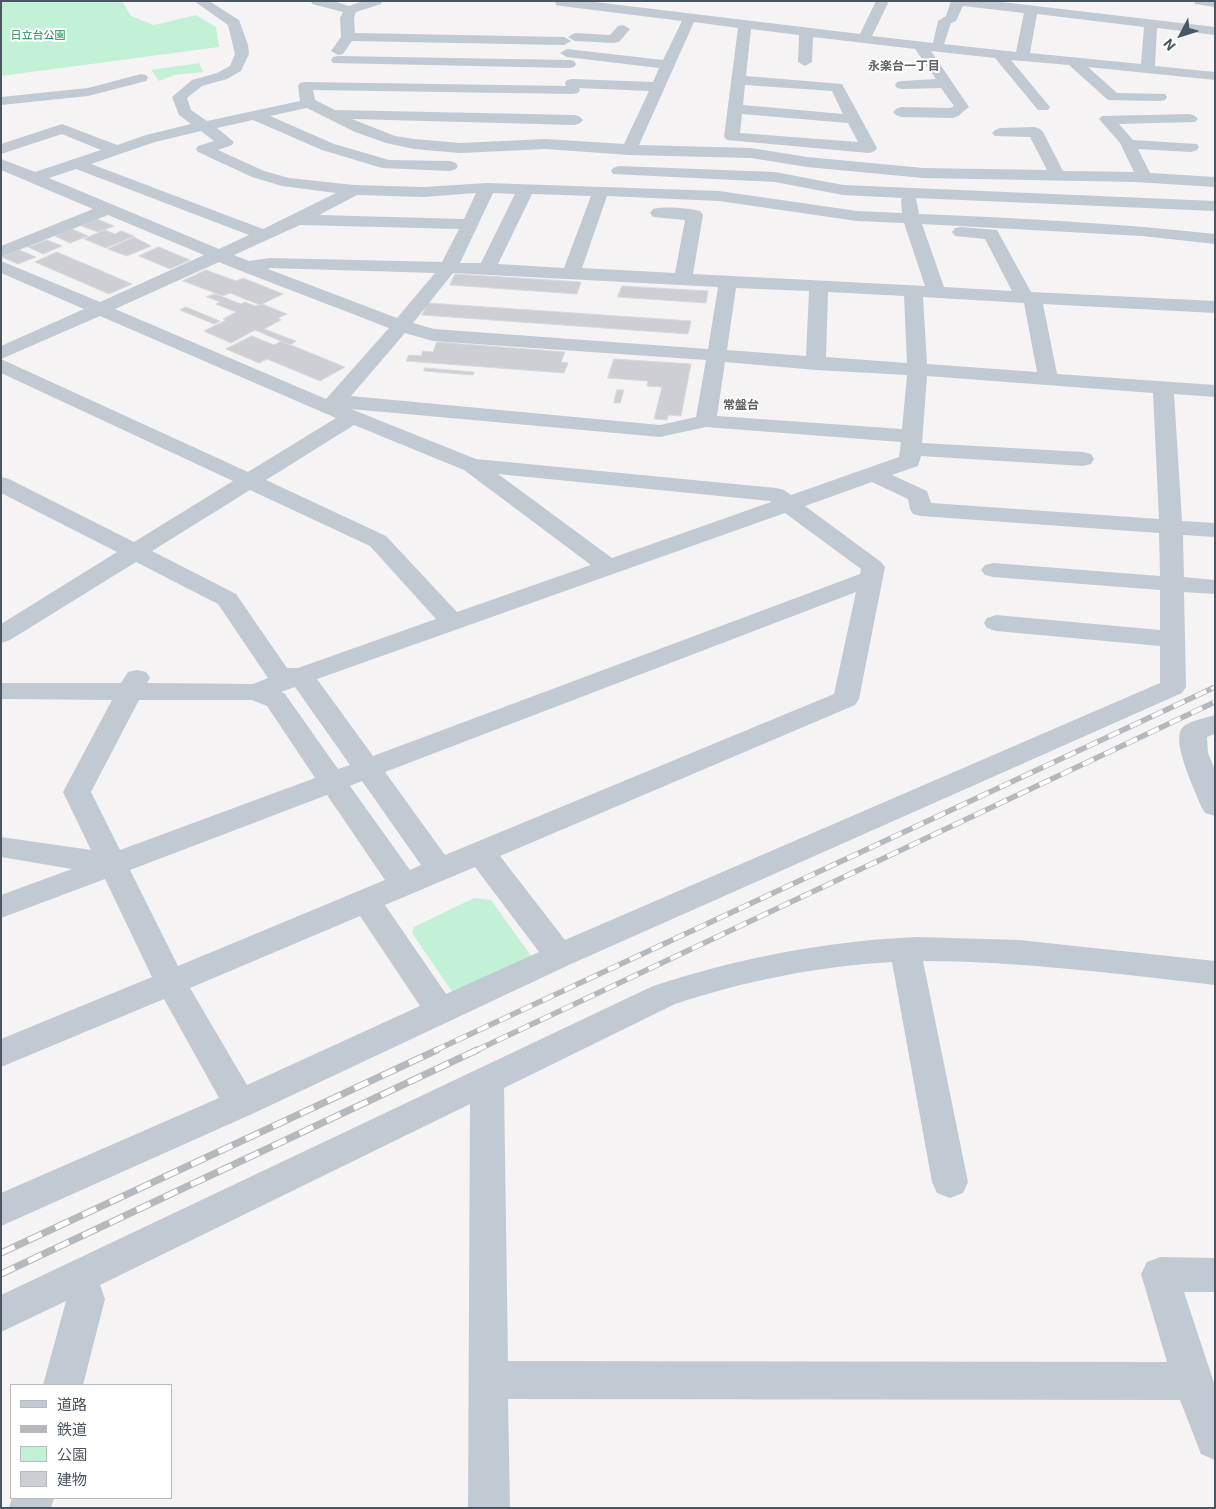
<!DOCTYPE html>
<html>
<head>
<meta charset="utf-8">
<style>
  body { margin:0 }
  #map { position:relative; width:1216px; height:1509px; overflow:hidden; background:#f5f3f3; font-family:Roboto,"Noto Sans JP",sans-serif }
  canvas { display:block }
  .frame { position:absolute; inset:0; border:2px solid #4a5661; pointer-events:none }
  .legend { position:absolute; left:10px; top:1384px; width:162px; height:115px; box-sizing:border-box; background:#fff; border:1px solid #b7bbc0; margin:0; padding:6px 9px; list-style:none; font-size:15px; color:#4a5661 }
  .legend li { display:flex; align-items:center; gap:10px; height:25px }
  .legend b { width:25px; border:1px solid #b7bbc0 }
  .north { position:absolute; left:1156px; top:10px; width:50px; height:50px; -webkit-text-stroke:4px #fff; paint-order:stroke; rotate:230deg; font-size:14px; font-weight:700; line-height:20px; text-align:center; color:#4a5661 }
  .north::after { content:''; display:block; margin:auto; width:18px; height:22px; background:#4a5661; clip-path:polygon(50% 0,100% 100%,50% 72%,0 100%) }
</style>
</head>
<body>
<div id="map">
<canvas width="1216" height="1509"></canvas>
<div class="frame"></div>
<ul class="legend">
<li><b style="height:6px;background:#c1cad2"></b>道路</li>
<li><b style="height:6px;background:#b5b8bd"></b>鉄道</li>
<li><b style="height:14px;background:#c3f1d5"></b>公園</li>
<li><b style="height:14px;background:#cdcfd5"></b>建物</li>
</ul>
<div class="north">N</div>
</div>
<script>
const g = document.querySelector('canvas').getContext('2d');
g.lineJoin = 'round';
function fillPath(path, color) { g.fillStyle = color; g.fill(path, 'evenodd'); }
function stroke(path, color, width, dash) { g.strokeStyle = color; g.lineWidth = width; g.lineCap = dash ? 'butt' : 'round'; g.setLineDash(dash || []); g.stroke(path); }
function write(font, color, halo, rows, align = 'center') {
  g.font = font + ' Roboto,"Noto Sans JP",sans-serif'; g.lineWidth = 4; g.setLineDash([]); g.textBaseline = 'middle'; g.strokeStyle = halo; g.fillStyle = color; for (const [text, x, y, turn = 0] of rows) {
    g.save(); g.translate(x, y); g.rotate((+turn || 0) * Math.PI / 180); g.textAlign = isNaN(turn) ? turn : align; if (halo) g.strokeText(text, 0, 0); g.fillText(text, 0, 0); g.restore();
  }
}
fillPath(new Path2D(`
  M1,1H122L131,16L154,25L196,15L216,27L219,47L1,76Z
  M199,63L203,72L174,75L159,81L151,70Z
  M474,898L491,900L534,960L455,996L412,933L414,927Z`), '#c3f1d5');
const building = new Path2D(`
  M97,219L114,226L98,232L81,226Z
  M72,229L88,236L70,243L55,236Z
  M105,230L115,234L121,231L134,236L106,248L84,239Z
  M134,237L151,246L127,256L108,249Z
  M47,240L62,246L43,254L28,247Z
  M159,247L190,260L170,269L139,256Z
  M19,250L36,257L18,264L2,257Z
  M57,252L132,284L109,294L35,262Z
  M206,270L236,281L243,278L283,294L260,305L230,293L223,296L183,281Z
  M455,274L581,282L577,294L450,285Z
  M622,286L708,291L706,303L618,297Z
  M215,294L241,304L245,302L255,306L262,304L287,314L278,318L281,320L264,329L296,341L290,345L255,330L231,343L204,331L226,320L223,319L236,312L216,304L220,302L207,297Z
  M428,303L691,321L688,334L422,315Z
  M186,307L220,321L214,324L180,310Z
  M252,336L274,345L281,341L345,367L320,381L267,359L259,363L226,349Z
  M437,342L565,352L561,362L568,363L564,373L406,361L409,355L421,356L423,351L433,352Z
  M614,359L691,364L681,416L668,415L667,420L654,419L662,387L647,386L648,381L608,378Z
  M425,368L474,372L473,375L424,371Z
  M617,390H624L620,403H614Z`);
fillPath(building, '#cdcfd5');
stroke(building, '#d7d9de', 1);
fillPath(new Path2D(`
  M194,1H209L239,20L248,45L249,54L241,71L227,79L202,86L187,98L191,110L207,121L300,101L298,86L300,83L305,82L566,86L565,83L567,80L572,79L653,82L659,68L567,57L560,53L567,49L663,60L682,21L561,6L556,5L555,1H587L860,34L876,1H889L872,36L933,43L938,21L946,16L951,1H993L1215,27V35L1157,28L1155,66L1215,72V80L1088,67L1117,93L1165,94L1167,97L1165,100L1160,101L1108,100L1069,65L1011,60L1050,107L1048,110H1038L995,58L931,51L969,107L958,116L953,118L901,117L896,115L893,112L896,109L901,107L950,108L954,106L941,88L902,89L897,88L895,85L897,82L902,81L936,79L915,49L813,37L812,62L805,66L798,62L799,35L751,29L746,76L842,84L877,148L875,151L869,153L727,140L724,137L738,28L694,22L639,145L751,148L807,157L923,168L1047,170L1030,137L995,136L992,133L995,130L1000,128L1035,127L1040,129L1043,132L1063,171L1134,172L1120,143L1099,119L1102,116L1190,114L1195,116L1198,119L1195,122L1119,124L1133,140L1197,144L1199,147L1197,150L1191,152L1138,149L1150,173L1215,177V187L1135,182L923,178L807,167L751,158L629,155L546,149L460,153L414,149L386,143L355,132L307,108L270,116L334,144L389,160L450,161L456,163L458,166L456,169L450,171L382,168L322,150L253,120L217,128L234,142L232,145L218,150L264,171L289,178L354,185L424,187L487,183L719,191L857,211L902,213L901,200L902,198L843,195L775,182L613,174L611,171L613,168L619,166L775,172L843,185L1215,201V211L916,198L919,214C1018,218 1116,223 1215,234V244L1142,236L922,224L944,287L1012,291L985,239L955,236L952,232L955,228L961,227L997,230L1031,292L1215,301V313L1043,304L1057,374L1215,385V397L1174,394L1182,521L1215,523V537L1183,535L1184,577L1215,580V594L1184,592L1186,687L1182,693L571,964L252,1114L1,1226V1193L219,1098L164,999L1,1067V1039L152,977L105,879L1,918V895L72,869L1,857V837L91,850L63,792L112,700L1,699V683H121L128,672L137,670L146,672L150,678L147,683L253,684L268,678L218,604L136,562L10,640L1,643V624L117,552L1,493V477L9,479L134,542L233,481L1,373V359L248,472L336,418L100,316L1,359V346L84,309L1,273V261L100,302L204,255L108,215L1,257V246L93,209L1,170V159L35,172L101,150L62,134L1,154V144L62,124L117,145L146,135L191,124L179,115L172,97L192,80L217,73L230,66L235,54L228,25ZM963,6L1024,13L1016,52L944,44L951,23L956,21ZM1037,14L1144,27L1141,64L1030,53ZM745,85L832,91L843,114L743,105ZM579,88L649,91L624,144L546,139L460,143L414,139L395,136L352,119L575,125L580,123L583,120L580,117L575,115L335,110L315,100L313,90L573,94L578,93L580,90ZM742,114L848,123L858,142L740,133ZM201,131L214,141L198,146L196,149L198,152L252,177L282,186L336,193L263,229L91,164L155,142ZM76,169L249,235L219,249L49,178ZM476,193L464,219L319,215L357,195L424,197ZM493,193L515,194L481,263H460ZM532,194L591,196L564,268L498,264ZM607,196L719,201L857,221L904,223L925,286L693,274L703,215L700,211C686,208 667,206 653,209L650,213L653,217L685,220L675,273L582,268ZM300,225L459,229L442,262L270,258L249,261L234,255ZM219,262L241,271L389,328L326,399L115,309ZM270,268L435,273L397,318L268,269ZM453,273L718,287L708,349L434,329L413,323ZM736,288L809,291L806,356L727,350ZM828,292L904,296L907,363L826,357ZM923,297L1024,303L1037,372L927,364ZM405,333L433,341L706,360L696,417L660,425L351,396ZM725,362L816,370L907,375L902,429L717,416ZM927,376L1153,393L1159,519L931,503L927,491L892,475L918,466L921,456L1083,466L1091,464L1094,459L1091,454L1083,452L922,443ZM351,409L660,437L706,427L901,442L899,457L791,495L784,490L776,488L476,459ZM354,425L464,470L591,565L457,612L386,536L266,480ZM498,474L770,501L771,502L612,558ZM872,482L908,499L910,509L913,514L921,516L1159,533L1160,576L993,563L985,565L981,570L985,575L993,577L1160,590V630L996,615L987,618L984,623L987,628L996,631L1160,646V683L565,940L500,856L855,705L859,699L885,567L881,562L805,506ZM250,490L370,546L436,619L298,668H287L236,594L152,551ZM785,513L861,569L860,574L373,756L317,679ZM856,592L834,694L445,855L385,772ZM295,687L350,765L338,769L285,694L281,692ZM139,700H252L267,706L315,778L120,850L91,792ZM362,781L421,865L410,870L350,786ZM327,795L385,880L178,966L130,870ZM475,867L539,952L446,994L385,905ZM360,916L420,1006L247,1085L190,988Z
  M311,1H333L349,6L363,1H382L381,4L356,12L354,18L355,33L564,37L571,41L564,45L352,41L343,54L338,55L331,51L341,37L340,18L343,12L312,4Z
  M1194,1H1215V7L1195,4Z
  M623,25L630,29L619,42L614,43L575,41L568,37L575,33L610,35L618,26Z
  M338,56L569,60L574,61L576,64L574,67L569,68L333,63L331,60L333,57Z
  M141,74L146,75L148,78L146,81L88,96L1,105V97L88,88Z
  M1215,715V734L1207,737L1208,753L1215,770V816L1205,813L1201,806C1195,790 1171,742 1182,728C1188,721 1206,718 1215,715Z
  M917,937L1019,940L1215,961V985C1118,974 1021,961 923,961L968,1182L963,1193L950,1198L937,1193L932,1182L892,962C818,966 745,981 675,1004L504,1088L508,1361L1167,1362L1141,1274L1147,1262L1160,1257L1215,1258V1292H1184L1215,1386V1460L1201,1454L1180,1400L508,1399L510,1508H468L470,1104L100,1285L105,1299L83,1385H43L66,1301L1,1332V1295L653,986C739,958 826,941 917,937Z
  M12,1498H54L51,1508H9Z`), '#c1cad2');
const railFar2 = new Path2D(`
  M1211,689L1215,687`);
const railFar1 = new Path2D(`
  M434,1051L1213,688
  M475,1051L1215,702`);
const rail = new Path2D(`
  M1,1253L437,1050
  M1,1274L477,1050`);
stroke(railFar2, '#b5b8bd', 5);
stroke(railFar1, '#b5b8bd', 5.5);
stroke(rail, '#b5b8bd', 7);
stroke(railFar2, '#fff', 3, [9]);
stroke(railFar1, '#fff', 4, [12]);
stroke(rail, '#fff', 5, [15]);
write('11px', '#17864f', '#fff', [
  ["日立台公園",38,36]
]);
write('bold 12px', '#5f6368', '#fff', [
  ["永楽台一丁目",904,67],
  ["常盤台",741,406]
]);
</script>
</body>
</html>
